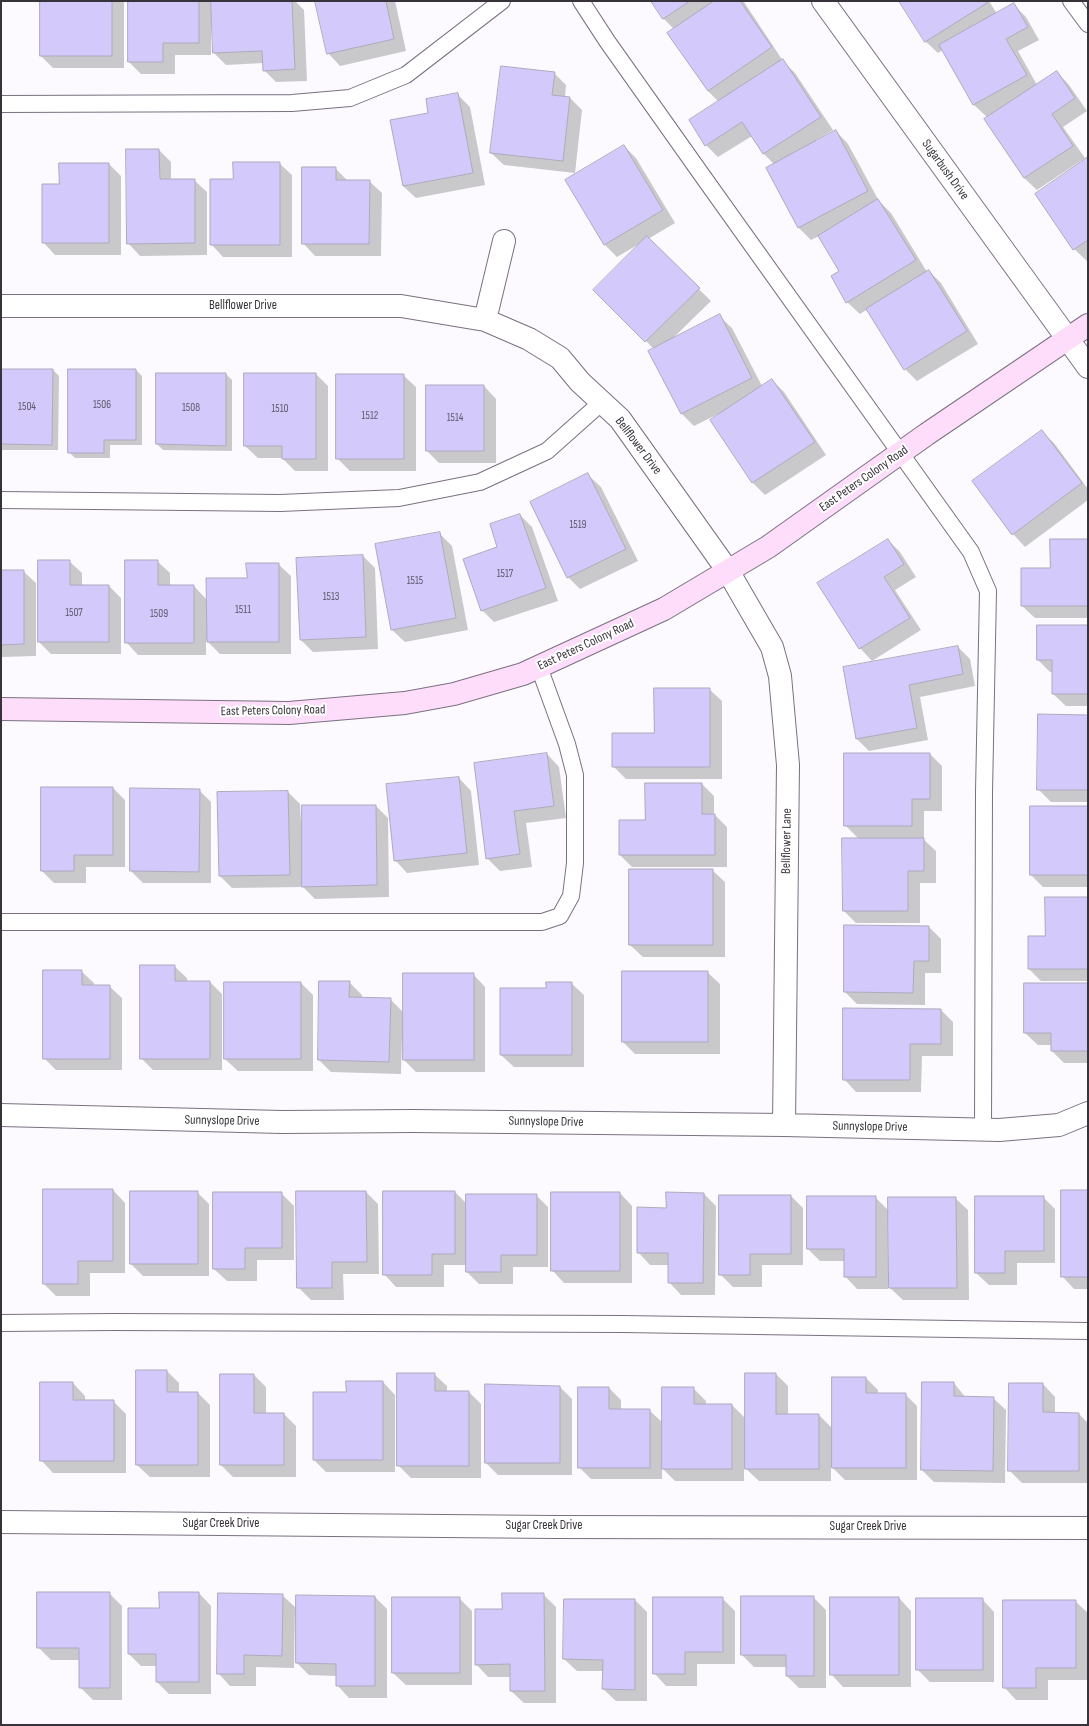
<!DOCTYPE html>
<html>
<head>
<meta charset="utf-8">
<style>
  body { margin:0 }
  #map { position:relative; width:1089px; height:1726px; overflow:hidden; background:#fcfafe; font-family:"Sofia Sans Condensed",sans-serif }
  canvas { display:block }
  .frame { position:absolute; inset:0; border:2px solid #38333b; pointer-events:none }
</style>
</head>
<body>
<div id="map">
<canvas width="1089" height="1726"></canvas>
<div class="frame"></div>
</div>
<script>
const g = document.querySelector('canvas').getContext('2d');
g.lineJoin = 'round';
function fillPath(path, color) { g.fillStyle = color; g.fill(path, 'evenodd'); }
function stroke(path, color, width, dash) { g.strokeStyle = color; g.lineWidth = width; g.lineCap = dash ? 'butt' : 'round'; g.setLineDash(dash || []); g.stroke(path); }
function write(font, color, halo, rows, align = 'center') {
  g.font = font + ' "Sofia Sans Condensed",sans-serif'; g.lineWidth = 4; g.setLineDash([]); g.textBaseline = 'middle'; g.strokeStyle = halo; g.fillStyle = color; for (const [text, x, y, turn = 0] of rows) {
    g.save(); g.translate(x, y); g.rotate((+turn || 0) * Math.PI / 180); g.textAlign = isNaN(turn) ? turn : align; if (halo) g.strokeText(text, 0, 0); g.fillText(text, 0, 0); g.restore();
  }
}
fillPath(new Path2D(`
  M41,1H124V68H53L41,56Z
  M129,1H295L304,10L307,81L276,82L264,70L263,63L226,65L214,53L213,20H211V55H175V74H141L129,62Z
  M316,1H395L406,51L340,66L328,53Z
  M652,1L744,2L783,61L795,73L833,130L816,140L817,142L836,131L848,144L879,201L891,213L927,272L929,271L941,283L978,344L917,381L905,369L868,309L860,314L847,302L840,272L819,236L811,240L799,228L767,168L774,164L764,154L752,136L718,157L706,145L719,102L708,91L669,33L674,29L664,19Z
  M900,1H989L997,14L1014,5L1026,17L1039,40L1018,51L1037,85L1057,72L1069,85L1087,111L1063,127L1085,158L1037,190L1024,178L986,120L988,118L974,105L943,50L938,53L925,41Z
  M554,73L566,85L565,97L570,98L582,110L575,173L504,165L491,153Z
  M457,94L470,107L485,185L416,198L403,186L430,114Z
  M624,146L636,158L675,223L648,239L711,301L672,339L719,316L732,328L762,386L772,380L784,392L826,455L765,495L753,483L711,420L719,415L718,414L694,426L682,414L650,352L654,349L595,290L639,244L617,257L605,245L567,181Z
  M159,150L171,162V180H194L207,192V255L140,256L128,243Z
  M1088,159V260L1087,261L1074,249Z
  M279,163L292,175V257H223L211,244L234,180Z
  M109,164L121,176V255H55L43,242L60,185Z
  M335,168L348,181H369L382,193L381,256H315L303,243Z
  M1,370H53L59,376L58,450H1Z
  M136,370L142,376V445H110V458H75L69,452Z
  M226,374L232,380V451L163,450L157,444Z
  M316,374L328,386V471H295L282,458H258L245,446Z
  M403,375L416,387V471H350L337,458Z
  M484,386L496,399V463H439L427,451Z
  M1041,431L1054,443L1088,489V500L1025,547L1013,534Z
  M588,475L601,487L638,561L580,589L568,577Z
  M520,515L532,527L558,601L494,622L482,610L499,547Z
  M439,533L452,546L468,630L405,642L392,630Z
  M888,540L900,552L916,577L895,590L921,630L872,661L860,648L819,583Z
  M1088,540V618H1035L1022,606L1051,569Z
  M363,556L375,568L378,649L313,652L301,640Z
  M69,561L82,573V586H109L121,598V654H51L39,642Z
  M157,561L170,573V586H194L207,600L278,564L291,576V654H220L206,640V655H138L126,642Z
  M1,571H23L36,583V656L1,657Z
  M1088,626V706H1066L1053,694V672H1050L1038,660Z
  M958,647L970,659L975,686L920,697L928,740L869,751L857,739L844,668Z
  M709,689L722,701V779H626L613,766Z
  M1088,716V802H1051L1038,789Z
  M547,754L559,767L566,818L526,823L532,867L500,871L487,858L475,764Z
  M930,754L942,766V811H924V838H922L936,851V883H920V923H856L844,911L859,839L845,825Z
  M459,778L471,791L479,865L407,873L395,860Z
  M646,784H702L714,796V814L727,827V867H632L620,855L646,821Z
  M113,788L125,800V867H86V883H54L42,871Z
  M199,790L211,802V883H143L131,871Z
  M288,792L300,804L301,824L376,806L388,818L389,897L315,899L303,887L232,888L220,876L218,793Z
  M1088,807V887H1043L1031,875Z
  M712,870L725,882V957H643L630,945Z
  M1088,898V981H1041L1029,969L1046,937Z
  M929,927L941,939V973H925V1005L857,1004L845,992Z
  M174,966L187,978V982H210L222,994V1070H153L141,1058Z
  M81,971L94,983V986H109L122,998V1070H56L44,1058Z
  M707,972L720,984V1054H635L623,1042Z
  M473,974L485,987V1072H416L404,1060V1037H402L401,1074L331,1072L319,1060L349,982L362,995V999H390L404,1013Z
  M225,983H301L313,995V1071H238L225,1059Z
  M571,983L584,995V1067H514L501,1055L547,989Z
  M1088,984V1063H1064L1052,1051V1045H1038L1025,1033Z
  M941,1010L953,1022V1056H922L921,1092H856L844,1079Z
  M113,1190L125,1203V1273H90V1296H56L44,1284Z
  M1088,1191V1289H1074L1062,1276Z
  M197,1192L209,1204V1276H143L131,1264Z
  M366,1192L378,1204L379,1274H343L344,1300H311L298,1287Z
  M455,1192L467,1204L536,1195L548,1207V1267H513V1284H479L467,1272V1265H444V1287H396L384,1274Z
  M281,1193L294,1206V1260H257V1281H227L214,1269Z
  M620,1193L632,1206V1283H564L552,1270Z
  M704,1194L716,1206L715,1295H681L669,1282V1265H650L638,1252L667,1209Z
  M791,1196L803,1208V1265H762V1287H733L720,1274Z
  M875,1197L889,1211L955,1198L968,1210L969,1300H903L890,1288V1213H888V1289H857L845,1276V1261H820L808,1249Z
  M976,1197H1043L1055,1209V1263H1017V1285H989L976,1273Z
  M167,1371L179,1383V1393H198L210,1405V1477H150L137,1465Z
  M434,1374L447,1386V1392H469L481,1404V1478H411L398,1465Z
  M776,1374L788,1386V1415H819L833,1429L866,1378L878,1390V1394H905L917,1406V1480H845L831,1466V1481H759L744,1467V1481H675L662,1468V1479H591L579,1467L609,1388L621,1400V1410H649L663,1423L693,1388L706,1401V1405H732L746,1419Z
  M254,1375L266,1387V1414H284L296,1426V1477H233L221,1465Z
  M383,1382L395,1395V1472H326L314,1460L347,1393Z
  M73,1383L85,1396V1401H113L126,1414V1473H53L41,1460Z
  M954,1383L966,1398H993L1006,1410L1005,1483L934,1482L922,1470Z
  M1043,1384L1055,1397V1413L1079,1414L1088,1423V1483H1022L1009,1470Z
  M560,1387L572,1399V1475H498L486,1463Z
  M109,1593L122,1606V1700H93L80,1687V1660H51L38,1647Z
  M199,1593L211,1606V1694H169L157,1682V1666H141L129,1654L160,1609Z
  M543,1594L556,1607V1703H524L511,1691V1677H488L476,1664L503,1610Z
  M282,1595L295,1607L294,1668L256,1667V1686H230L218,1673Z
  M297,1596L375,1597L387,1609V1698H349L337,1685V1676L309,1675L297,1663Z
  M813,1597L826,1610V1688H799L787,1676V1667H754L742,1655Z
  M459,1598L472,1611V1685H406L393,1673Z
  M722,1598L735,1611V1664H697V1686H666L654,1673Z
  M899,1598L911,1611V1687H843L831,1674Z
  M982,1599L994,1612V1682H930L917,1669Z
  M635,1600L647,1612V1701H616L603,1689L604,1671H577L564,1659Z
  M1075,1601L1088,1613V1680H1048V1700H1016L1004,1687Z`), '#0003');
const building = new Path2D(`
  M40,1H112V56H40Z
  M128,1H199V43H163V62H128Z
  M211,1H292L295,69L263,71L262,51L213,53Z
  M315,1H386L394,39L327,54Z
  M651,1H690L663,19Z
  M714,1H740L772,47L708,91L667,33Z
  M899,1H986L987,3L925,42Z
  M1014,3L1028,27L1006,39L1027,75L973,105L939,45Z
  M783,59L821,117L763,154L742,122L705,146L689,120Z
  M501,66L555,72L552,95L570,97L563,161L490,153Z
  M1057,71L1075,98L1052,114L1073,146L1024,178L984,119Z
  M458,93L473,173L403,186L390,120L428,113L426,99Z
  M836,130L868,191L798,228L766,168Z
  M624,145L663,210L604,245L565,180Z
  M126,149H159L160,179H195V243L127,244Z
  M1088,157V240L1073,250L1035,194Z
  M233,162H280V245H210V179H233Z
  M59,163H109V243H42V184H59Z
  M302,167H336V180H370L369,244H302Z
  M878,199L916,260L846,303L831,276L839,271L818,236Z
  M647,236L700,288L645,342L593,290Z
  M929,270L967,331L904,370L866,309Z
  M720,314L752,378L681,414L648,351Z
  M1,369H53L52,445L1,444Z
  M68,369H136V440H104V453H68Z
  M156,373H226V446L156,444Z
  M244,373H316V459H282V446H244Z
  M336,374H404V459H336Z
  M772,379L815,442L752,483L710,420Z
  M426,385H484V451H426Z
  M1042,430L1082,483L1012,535L972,481Z
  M588,473L626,549L567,578L530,502Z
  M520,514L546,588L481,611L463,559L497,547L490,524Z
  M440,532L456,618L391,630L375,544Z
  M888,539L904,564L884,577L910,618L859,649L817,583Z
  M1050,539H1088V606H1021V568H1050Z
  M363,555L366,637L300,640L296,558Z
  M38,560H70V585H109V642H38Z
  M125,560H158V585H194V643H125Z
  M246,563H279V642H207L206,578H247Z
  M1,570H24V644L1,645Z
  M1037,625H1088V694H1052V660H1037Z
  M958,646L963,674L909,685L917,728L856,739L843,667Z
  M654,688H710V767H612V733H654Z
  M1038,714L1088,715V790H1037Z
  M547,753L554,806L514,811L520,854L486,859L474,763Z
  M844,753H930V799H912V826H844Z
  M459,777L467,853L394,861L386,784Z
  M645,783H702V814H715V855H619V820H645Z
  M41,787H113V855H74V871H41Z
  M130,788L200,789L199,872L130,871Z
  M288,791L290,875L219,876L217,792Z
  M302,805H376L377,885L302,887Z
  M1030,806H1088V875H1030Z
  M842,838H924V871H908V911H843Z
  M629,869H713V945H629Z
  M1045,897H1088V969H1028V936H1045Z
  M844,925L929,926V961H914L913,993L844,992Z
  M140,965H175V981H210V1059H140Z
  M43,970H82V985H110V1059H43Z
  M622,971H708V1042H622Z
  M403,973H474V1060H403Z
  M319,981H350L349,997L391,998L389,1062L318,1060Z
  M224,982H301V1059H224Z
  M546,982H572V1055H500V988H546Z
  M1024,983H1088V1051H1051V1033H1024Z
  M843,1008L941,1009V1044H910V1080H843Z
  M43,1189H113V1261H78V1284H43Z
  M1061,1190H1088V1277H1061Z
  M130,1191H198V1264H130Z
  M296,1191H366L367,1262H332V1288H297Z
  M383,1191H455V1254H432V1275H383Z
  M213,1192H282V1248H245V1269H213Z
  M551,1192H620V1271H551Z
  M666,1192L704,1193L703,1283H668V1253H637V1207L666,1208Z
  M466,1194H537V1255H501V1272H466Z
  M719,1195H791V1254H750V1275H719Z
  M807,1196H876V1277H844V1249H807Z
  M975,1196H1044V1251H1005V1273H975Z
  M888,1197H956L957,1288H889Z
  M136,1370H167V1392H198V1465H136Z
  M397,1373H435V1391H469V1466H397Z
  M745,1373H776V1414H819V1469H745Z
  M220,1374H254V1413H284V1465H220Z
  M832,1377H866V1393H906V1468H832Z
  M346,1381H383V1460H313V1392H346Z
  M40,1382H73V1400H114V1461H40Z
  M922,1382H954V1396L994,1397L993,1471L921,1470Z
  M1009,1383H1043V1412L1079,1413V1471H1008Z
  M485,1384L560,1386V1463H485Z
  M578,1387H609V1409H650V1468H578Z
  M662,1387H694V1404H732V1469H662Z
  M37,1592H110V1688H79V1648H37Z
  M159,1592H199V1682H156V1654H128V1608H159Z
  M218,1593L283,1594L282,1656L244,1655V1674H217Z
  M502,1593H544L545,1691H510V1664L475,1665V1609H502Z
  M296,1595L375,1596V1686H336V1664L296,1663Z
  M741,1596H814V1676H786V1655H741Z
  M392,1597H460V1673H392Z
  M653,1597H723V1652H685V1674H653Z
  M830,1597H899V1675H830Z
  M916,1598H983V1670H916Z
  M564,1599H635V1690L602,1689L603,1660L563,1659Z
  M1003,1600H1076V1668H1036V1688H1003Z`);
fillPath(building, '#d3c9fb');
stroke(building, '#aeaabd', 1);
const lane = new Path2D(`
  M581,1L607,41L704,178L971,552L988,591L984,792L983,1129
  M1071,1L1088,24
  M1,104L292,103L350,98L406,75L502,1
  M1,500L280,503L399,498L480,482L547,451L602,402
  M1,922H542L560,916L571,896L575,863V775L567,744L539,667
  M1,1323L113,1322L622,1324L1088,1331`);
const street = new Path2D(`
  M823,1L1088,367
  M1,306H401L485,320L529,339L560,358L580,382L620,419L728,571L772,647L780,676L788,765L784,1125
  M485,320L504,241
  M1,1115L282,1122L413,1121L784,1125L999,1130L1059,1125L1088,1113
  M1,1522L554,1527L1088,1528`);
const secondary = new Path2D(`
  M1,709L289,713L405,703L454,694L523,674L664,609L768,547L927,434L1088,325`);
stroke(lane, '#7a7081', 18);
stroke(street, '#7a7081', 24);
stroke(secondary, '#7a7081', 24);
stroke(lane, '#fff', 16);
stroke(street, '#fff', 22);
stroke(secondary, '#fdddfa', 22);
write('11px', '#5f586b', null, [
  ["1506",102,405],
  ["1504",27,407],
  ["1508",191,408],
  ["1510",280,409],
  ["1512",370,416],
  ["1514",455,418],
  ["1519",578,525],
  ["1517",505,574],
  ["1515",415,581],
  ["1513",331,597],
  ["1511",243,610],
  ["1507",74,613],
  ["1509",159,614]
]);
write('13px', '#38333b', '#fff', [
  ["Sugarbush Drive",945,170,54],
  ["Bellflower Drive",243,306],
  ["Bellflower Drive",638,446,53],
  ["East Peters Colony Road",864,479,-35],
  ["East Peters Colony Road",586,645,-25],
  ["East Peters Colony Road",273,711,-1],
  ["Bellflower Lane",787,841,-89],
  ["Sunnyslope Drive",222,1121,1],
  ["Sunnyslope Drive",546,1122,1],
  ["Sunnyslope Drive",870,1127,1],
  ["Sugar Creek Drive",221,1524],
  ["Sugar Creek Drive",544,1526],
  ["Sugar Creek Drive",868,1527]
]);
</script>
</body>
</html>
